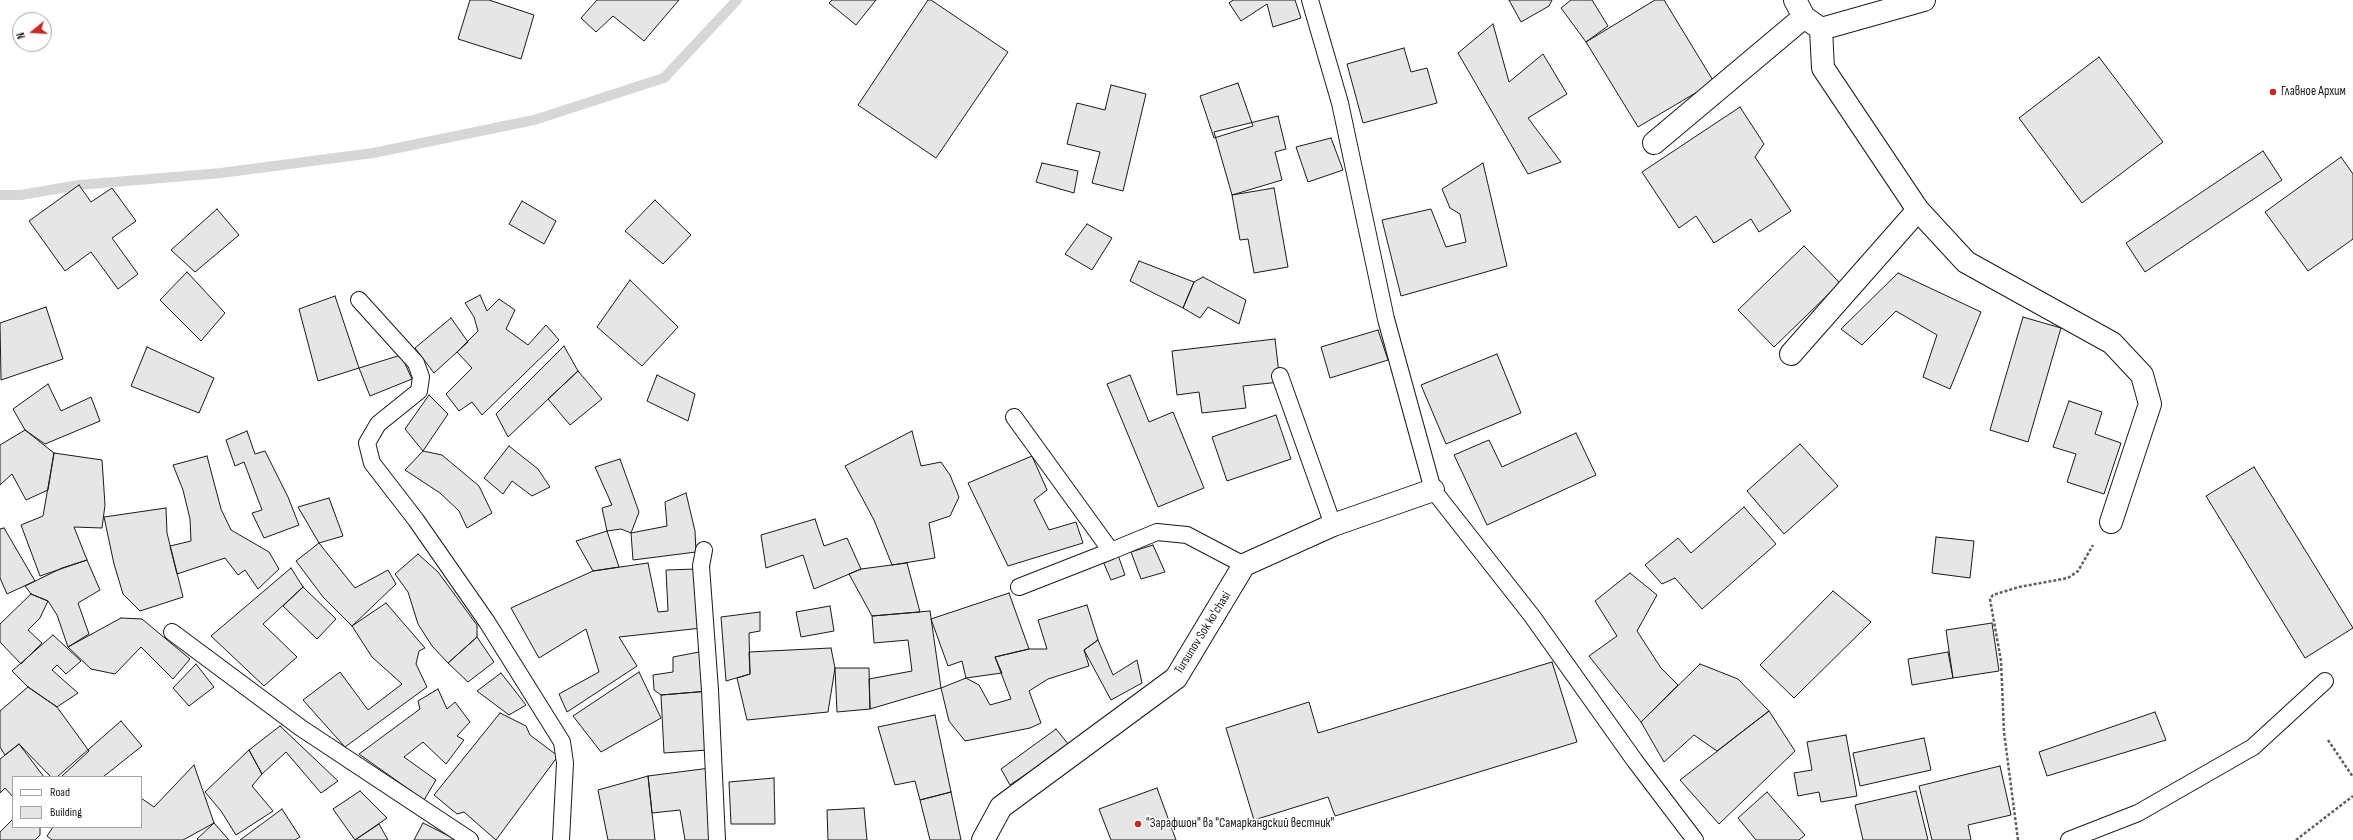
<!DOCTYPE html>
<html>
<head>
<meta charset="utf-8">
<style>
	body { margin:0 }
	#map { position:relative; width:2353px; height:840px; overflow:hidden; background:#fff; font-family:"Sofia Sans Condensed",sans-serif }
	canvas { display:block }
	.legend { position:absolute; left:12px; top:776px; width:130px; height:52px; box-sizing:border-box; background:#fff; border:1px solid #a3a3a3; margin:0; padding:5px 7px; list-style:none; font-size:12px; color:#1a1a1a }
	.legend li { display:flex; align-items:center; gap:8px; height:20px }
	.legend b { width:20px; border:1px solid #a3a3a3 }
	.north { position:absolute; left:12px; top:12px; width:40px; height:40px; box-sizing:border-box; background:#fff; border:1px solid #a3a3a3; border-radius:50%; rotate:252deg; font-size:11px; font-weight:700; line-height:16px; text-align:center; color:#1a1a1a }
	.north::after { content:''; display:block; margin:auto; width:14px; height:18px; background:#c62828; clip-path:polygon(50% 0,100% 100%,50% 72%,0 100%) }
</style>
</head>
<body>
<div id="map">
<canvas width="2353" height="840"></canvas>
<ul class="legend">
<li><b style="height:5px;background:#fff"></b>Road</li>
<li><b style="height:11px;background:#e6e6e6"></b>Building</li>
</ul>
<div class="north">N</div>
</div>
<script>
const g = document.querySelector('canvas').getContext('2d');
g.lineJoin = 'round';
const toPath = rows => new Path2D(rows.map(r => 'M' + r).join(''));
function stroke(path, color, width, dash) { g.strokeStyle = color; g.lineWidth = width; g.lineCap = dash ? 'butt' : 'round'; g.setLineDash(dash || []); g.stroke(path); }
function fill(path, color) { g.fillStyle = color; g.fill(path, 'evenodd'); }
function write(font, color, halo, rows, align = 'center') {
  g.font = font + ' "Sofia Sans Condensed",sans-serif'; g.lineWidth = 3; g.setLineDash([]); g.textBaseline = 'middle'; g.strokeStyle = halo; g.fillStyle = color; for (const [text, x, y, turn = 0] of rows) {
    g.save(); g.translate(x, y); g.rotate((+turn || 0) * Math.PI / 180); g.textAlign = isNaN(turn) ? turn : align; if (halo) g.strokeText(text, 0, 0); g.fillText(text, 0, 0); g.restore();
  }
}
const stream = toPath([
	[0,195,21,195,79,185,221,173,373,153,534,120,664,78,737,0]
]);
const building = toPath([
	[470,0,489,0,534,15,521,59,458,39,470,0],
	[597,0,679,0,644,41,613,16,596,32,581,18,597,0],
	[832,0,876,0,856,25,829,3,832,0],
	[928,0,931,0,1008,52,936,158,858,105,928,0],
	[1233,0,1295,0,1301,18,1273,27,1267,4,1241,21,1229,3,1233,0],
	[1509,0,1552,0,1549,6,1521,22,1509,0],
	[1571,0,1592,0,1608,26,1586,42,1561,8,1571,0],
	[1655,0,1664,0,1714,82,1638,127,1586,42,1655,0],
	[1493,24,1509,82,1543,54,1567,94,1528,118,1561,162,1528,174,1458,53,1493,24],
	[1404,48,1411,72,1427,68,1437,103,1363,123,1347,64,1404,48],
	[2099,57,2163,142,2082,203,2019,118,2099,57],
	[1238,83,1253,126,1214,138,1200,96,1238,83],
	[1111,85,1146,94,1123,191,1092,183,1100,152,1067,144,1077,103,1105,110,1111,85],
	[1740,107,1764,144,1755,157,1791,211,1759,232,1751,219,1714,243,1696,216,1679,228,1642,172,1740,107],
	[1278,116,1286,149,1275,152,1282,180,1232,195,1214,132,1278,116],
	[1331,138,1343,170,1308,182,1296,147,1331,138],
	[2263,151,2282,180,2145,272,2126,243,2263,151],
	[2341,157,2353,174,2353,239,2308,271,2265,212,2341,157],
	[1042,163,1078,171,1074,193,1036,182,1042,163],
	[1483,163,1507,266,1401,296,1382,220,1431,209,1446,247,1466,242,1460,214,1450,208,1442,189,1483,163],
	[79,185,91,202,112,188,136,221,112,238,138,274,118,289,91,252,65,271,29,221,79,185],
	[1274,188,1288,267,1254,273,1248,239,1240,240,1232,195,1274,188],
	[655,200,691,235,663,264,625,231,655,200],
	[522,201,556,221,544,244,509,224,522,201],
	[217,209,239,235,195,272,171,250,217,209],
	[1087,224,1112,238,1092,270,1065,254,1087,224],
	[1804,246,1840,283,1774,347,1738,310,1804,246],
	[1139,261,1194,282,1183,308,1130,281,1139,261],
	[187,272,225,313,201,341,160,300,187,272],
	[1898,273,1981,312,1950,389,1923,377,1937,335,1896,311,1862,345,1841,329,1898,273],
	[1203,277,1246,300,1239,324,1208,307,1200,318,1183,308,1194,282,1203,277],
	[630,280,678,327,642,366,597,327,630,280],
	[480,295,487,311,499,299,515,310,506,329,528,345,546,325,559,340,482,415,472,402,459,411,446,394,472,368,457,352,478,331,474,317,465,303,480,295],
	[335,296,359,368,318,381,299,309,335,296],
	[46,307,63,359,1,380,0,323,46,307],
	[2023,317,2061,328,2028,442,1990,430,2023,317],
	[451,318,468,342,434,373,415,348,451,318],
	[1378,330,1388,360,1330,378,1321,347,1378,330],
	[1275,339,1280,382,1243,386,1246,408,1202,413,1199,392,1177,395,1172,351,1275,339],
	[564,346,578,371,508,437,496,414,564,346],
	[147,347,214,378,199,413,131,386,147,347],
	[1497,354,1521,413,1446,444,1421,385,1497,354],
	[401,355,412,379,370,396,359,368,401,355],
	[578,371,602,399,570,425,548,399,578,371],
	[657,375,695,394,688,421,647,401,657,375],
	[1130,375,1149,422,1173,412,1204,488,1158,507,1107,384,1130,375],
	[48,384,61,411,91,397,100,421,45,444,25,430,13,409,48,384],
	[429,395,448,414,423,451,405,429,429,395],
	[2069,401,2102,412,2095,434,2121,443,2104,494,2067,482,2076,454,2053,447,2069,401],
	[1276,415,1291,459,1227,481,1212,437,1276,415],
	[25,430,54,453,48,490,26,500,12,474,0,485,0,445,25,430],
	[247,431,255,454,265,451,288,497,299,525,264,538,252,513,262,510,244,462,235,466,226,440,247,431],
	[912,431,921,466,941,462,950,475,959,497,950,516,929,523,935,558,892,565,874,520,845,466,912,431],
	[1576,433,1596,475,1487,525,1454,455,1489,440,1502,467,1576,433],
	[1800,444,1838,486,1784,534,1747,491,1800,444],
	[509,446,538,469,550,487,532,496,512,481,503,494,484,478,509,446],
	[423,451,442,455,479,486,492,513,467,528,459,511,440,493,405,470,423,451],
	[54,453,102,460,105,505,102,528,74,527,87,560,40,576,21,525,43,516,54,453],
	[207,456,221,509,231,530,269,552,279,569,258,589,245,570,238,575,225,558,177,574,170,546,191,541,190,519,183,490,173,465,207,456],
	[1032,456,1047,490,1034,500,1049,530,1076,522,1083,543,1008,566,968,483,1032,456],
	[620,459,639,512,631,533,621,529,607,531,602,508,612,505,595,467,620,459],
	[2254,467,2353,628,2305,658,2206,496,2254,467],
	[686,493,695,531,696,552,633,560,631,533,667,526,665,502,686,493],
	[329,498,343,536,319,543,298,507,329,498],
	[1744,507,1776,544,1702,609,1675,578,1662,584,1645,565,1678,538,1691,553,1744,507],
	[166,508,167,533,183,597,140,611,123,594,114,564,104,517,166,508],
	[815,519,824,546,847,538,861,569,814,589,803,555,766,568,761,535,815,519],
	[4,528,35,581,7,594,0,578,0,529,4,528],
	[607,531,619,567,593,571,576,541,607,531],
	[1936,537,1974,541,1970,578,1932,573,1936,537],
	[319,543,355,588,388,570,396,584,352,626,323,597,296,561,319,543],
	[1153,545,1165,572,1141,579,1131,552,1153,545],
	[418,554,438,572,477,625,477,637,448,663,432,646,418,624,408,592,395,574,418,554],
	[1118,555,1125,575,1111,580,1102,559,1118,555],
	[87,560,100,590,78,603,89,634,68,647,57,615,48,601,31,594,25,586,62,568,87,560],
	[648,563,658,612,668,611,666,570,696,569,702,628,619,637,637,666,567,712,559,694,599,672,586,629,539,658,511,608,593,571,648,563],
	[907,563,920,612,872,616,849,574,861,569,907,563],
	[291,568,303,587,263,624,297,657,264,686,211,636,291,568],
	[1630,573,1657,595,1637,631,1661,668,1678,685,1641,722,1589,656,1617,636,1595,601,1630,573],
	[303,587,336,619,317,639,283,606,303,587],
	[1833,591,1871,622,1794,698,1760,665,1833,591],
	[1009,593,1029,649,995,657,1002,673,966,678,962,661,948,666,931,619,1009,593],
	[31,594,48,601,40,618,28,630,42,643,21,664,0,642,0,624,31,594],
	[386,603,425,648,419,651,416,664,427,687,345,747,303,700,340,672,368,710,402,684,372,657,352,626,386,603],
	[1087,605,1098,640,1084,650,1089,666,1048,679,1029,691,1041,723,1030,728,965,741,949,721,941,688,966,678,979,685,990,705,1011,699,995,657,1029,649,1047,649,1038,620,1087,605],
	[830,606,834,631,801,637,796,612,830,606],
	[930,611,941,688,870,709,869,679,912,671,908,640,874,643,872,616,930,611],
	[760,612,760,631,749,633,750,674,726,681,721,617,760,612],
	[121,618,142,619,190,659,173,679,141,647,115,674,91,669,68,647,121,618],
	[1992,623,1999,671,1953,678,1946,630,1992,623],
	[53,635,81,661,66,674,57,665,52,670,78,693,57,707,28,687,12,671,53,635],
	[477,637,494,662,468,682,448,663,477,637],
	[1098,640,1113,675,1137,660,1142,683,1111,700,1084,650,1098,640],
	[831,648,835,668,828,712,747,720,737,678,750,674,749,652,831,648],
	[699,652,709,691,661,695,654,690,653,675,673,672,673,657,699,652],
	[1948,652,1953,678,1912,685,1908,659,1948,652],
	[1552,662,1577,742,1335,816,1328,797,1254,820,1226,728,1309,702,1318,733,1552,662],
	[196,664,214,687,189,706,173,688,196,664],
	[1700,664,1738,679,1769,711,1717,751,1694,735,1664,762,1641,722,1700,664],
	[835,668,869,668,870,709,837,712,835,668],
	[639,672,661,718,601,752,573,716,639,672],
	[501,673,526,705,509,715,477,691,501,673],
	[28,687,57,707,89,751,61,777,51,777,19,744,5,755,0,747,0,711,28,687],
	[438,689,447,709,455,702,470,722,457,736,464,740,446,764,423,742,404,757,436,780,424,800,359,754,420,709,418,701,438,689],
	[709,691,708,750,664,753,661,695,709,691],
	[1769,711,1795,751,1719,824,1680,780,1769,711],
	[2155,712,2166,740,2047,776,2039,752,2155,712],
	[500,713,526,726,530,735,558,756,496,840,464,812,457,814,434,795,500,713],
	[935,715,951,792,920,800,915,781,895,785,878,727,935,715],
	[121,721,142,746,103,777,57,777,121,721],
	[280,726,338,781,321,793,286,752,262,774,249,750,280,726],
	[1056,729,1069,745,1010,785,1001,769,1056,729],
	[1846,735,1857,796,1821,802,1819,792,1798,796,1794,773,1812,770,1807,742,1846,735],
	[1924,738,1931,770,1860,786,1853,753,1924,738],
	[19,744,44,777,13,777,13,797,5,788,0,793,0,759,19,744],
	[249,750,262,774,252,786,273,811,236,835,221,811,205,792,249,750],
	[194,765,214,823,183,840,52,840,47,836,53,827,141,827,141,798,154,807,194,765],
	[2000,766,2011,815,1968,825,1971,840,1932,840,1919,786,2000,766],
	[710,768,714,840,685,840,680,810,652,813,648,776,710,768],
	[648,776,655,840,608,840,598,790,648,776],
	[774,778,775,824,731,824,729,782,774,778],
	[1157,788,1176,840,1111,840,1099,809,1157,788],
	[360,791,387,818,355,840,333,809,360,791],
	[1916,791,1928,840,1863,840,1855,805,1916,791],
	[951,792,961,840,930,840,920,800,951,792],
	[1767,792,1805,835,1799,840,1756,840,1738,818,1767,792],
	[864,808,867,840,828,840,827,810,864,808],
	[282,809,300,837,295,840,240,840,282,809],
	[13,819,13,827,40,827,40,835,35,840,0,840,0,832,13,819],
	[214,823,229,840,198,840,197,839,214,823],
	[423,823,453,838,455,840,414,840,423,823],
	[379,824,388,840,355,840,379,824]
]);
const path = toPath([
	[2328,740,2353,777],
	[2018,840,2004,732,2001,661,1990,599,1993,595,2019,587,2068,578,2078,571,2093,545],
	[2296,840,2353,796]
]);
const lane = toPath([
	[1310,0,1340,103,1386,319,1433,490,1532,616,1635,761,1695,840],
	[359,300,416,363,421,377,419,391,378,424,367,443,372,463,416,520,487,622,562,742,565,763,561,840],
	[1280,376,1333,525],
	[1014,417,1111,551,1157,532,1187,535,1244,565],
	[704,550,701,566,710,690,717,840],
	[1019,587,1111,551],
	[172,632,301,728,470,840],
	[2069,840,2138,813,2253,747,2325,681]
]);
const street = toPath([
	[1795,0,1804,17,1821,29,1924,0],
	[1654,143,1804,17],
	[1918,210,1966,262,2112,343,2142,375,2150,404,2111,522],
	[1791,354,1918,210,1823,68,1821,29],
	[983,840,1001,807,1176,678,1244,565,1333,525,1433,490]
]);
const markers = [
	[2273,92,4,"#c62828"],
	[1138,824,4,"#c62828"]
];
const poiNames = [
	["Главное Архим",2281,92],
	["\"Зарафшон\" ва \"Самаркандский вестник\"",1146,824]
];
const streetNames = [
	["Tursunov Sok ko'chasi",1203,633,-58]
];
stroke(stream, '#d7d7d7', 10);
fill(building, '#e6e6e6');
stroke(building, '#1a1a1a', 1);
stroke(lane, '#1a1a1a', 18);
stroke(street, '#1a1a1a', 24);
stroke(path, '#5f5f5f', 2.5, [3, 2]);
stroke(lane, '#fff', 16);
stroke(street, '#fff', 22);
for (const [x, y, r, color] of markers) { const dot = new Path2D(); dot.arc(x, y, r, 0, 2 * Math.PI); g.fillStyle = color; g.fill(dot); stroke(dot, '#fff', 1.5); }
write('13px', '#1a1a1a', '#fff', poiNames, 'left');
write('13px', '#1a1a1a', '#fff', streetNames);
</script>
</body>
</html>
